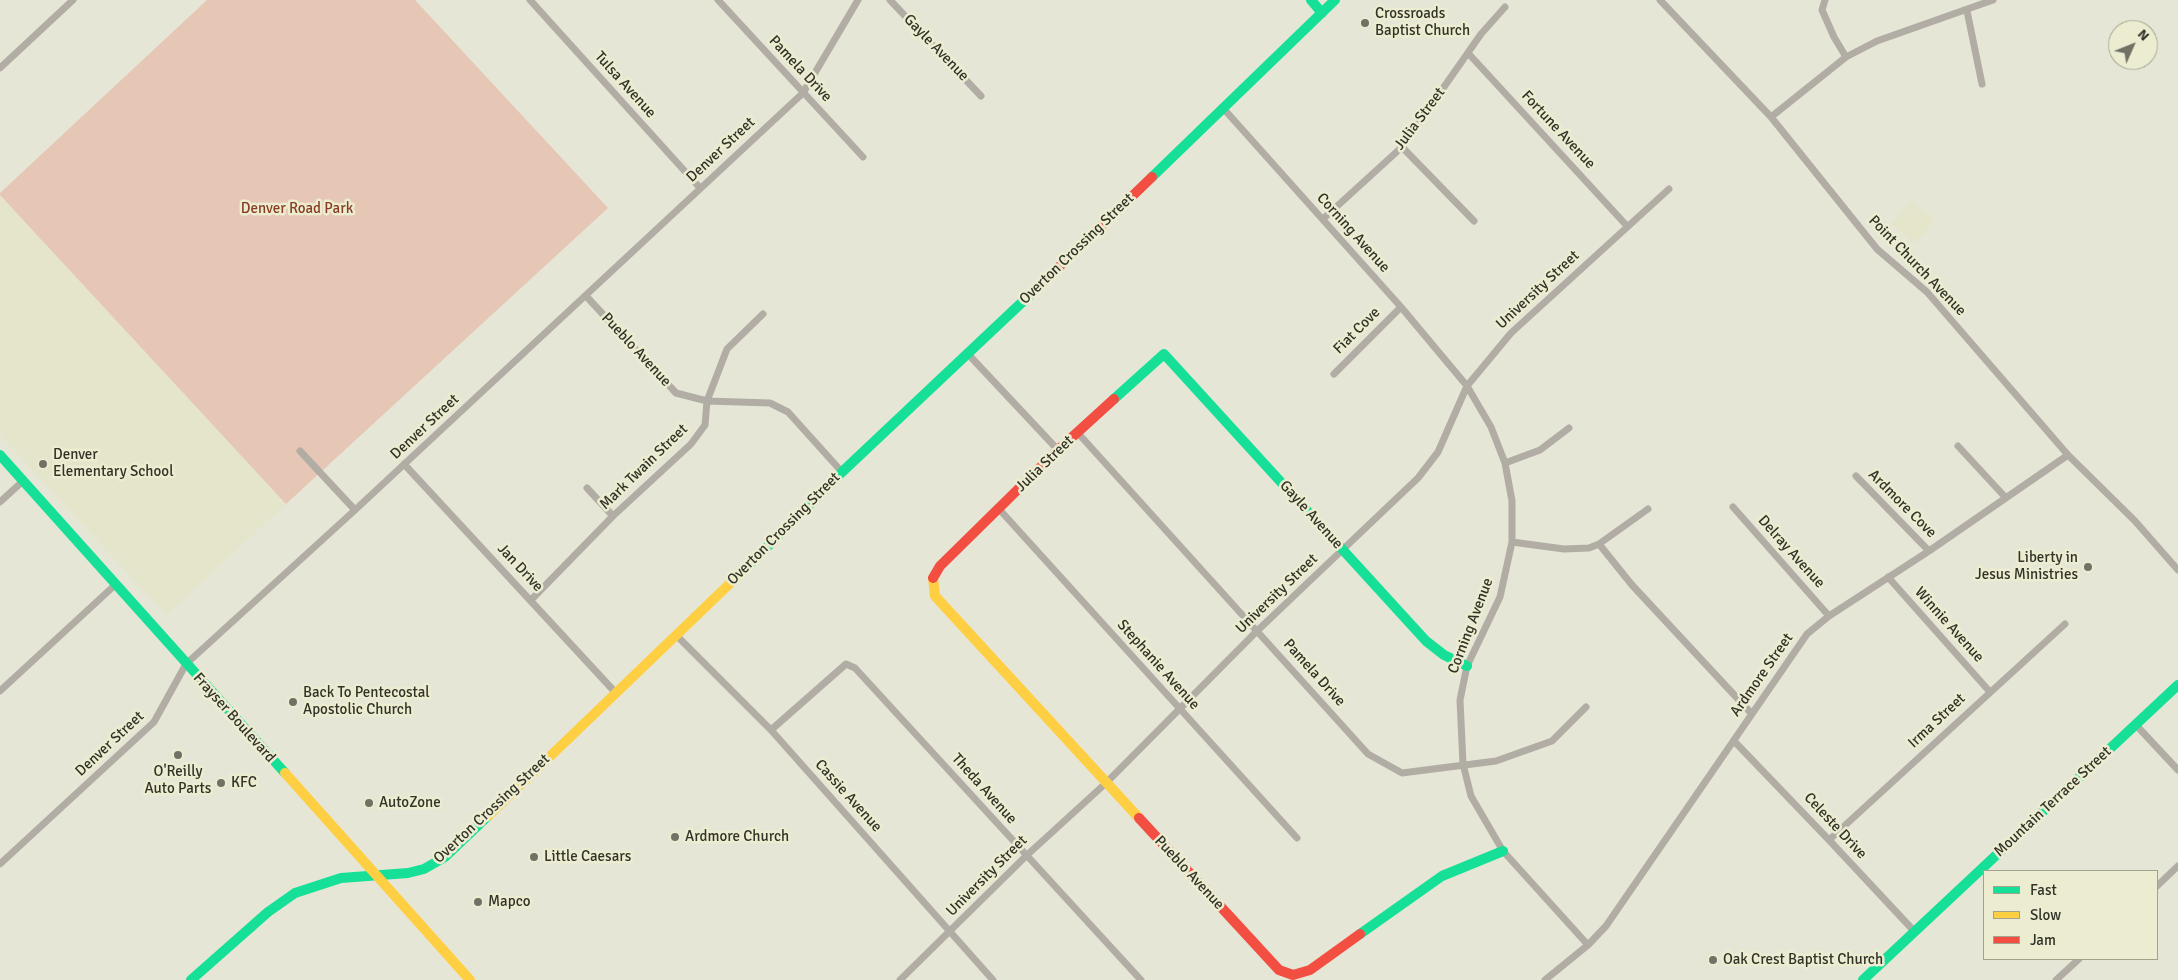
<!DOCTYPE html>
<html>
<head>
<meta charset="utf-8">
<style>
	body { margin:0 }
	#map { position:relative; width:2178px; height:980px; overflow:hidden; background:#e6e6d7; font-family:Signika,sans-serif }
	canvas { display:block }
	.legend { position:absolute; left:1983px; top:870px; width:175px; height:90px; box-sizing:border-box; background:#ececd1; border:1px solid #a2a28d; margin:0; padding:6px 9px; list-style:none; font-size:15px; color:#323228 }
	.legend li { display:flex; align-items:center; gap:10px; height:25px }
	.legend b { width:25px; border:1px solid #a2a28d }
	.north { position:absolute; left:2108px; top:20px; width:50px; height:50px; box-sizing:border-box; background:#ececd1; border:1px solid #a2a28d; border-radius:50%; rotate:46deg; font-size:14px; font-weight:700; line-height:20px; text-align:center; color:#323228 }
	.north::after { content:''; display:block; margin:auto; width:18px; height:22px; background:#717165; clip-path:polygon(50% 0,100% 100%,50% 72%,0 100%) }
</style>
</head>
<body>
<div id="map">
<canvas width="2178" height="980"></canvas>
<ul class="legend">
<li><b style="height:6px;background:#16e098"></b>Fast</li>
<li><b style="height:6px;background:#ffcf43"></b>Slow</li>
<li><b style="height:6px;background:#f24e42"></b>Jam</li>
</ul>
<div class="north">N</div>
</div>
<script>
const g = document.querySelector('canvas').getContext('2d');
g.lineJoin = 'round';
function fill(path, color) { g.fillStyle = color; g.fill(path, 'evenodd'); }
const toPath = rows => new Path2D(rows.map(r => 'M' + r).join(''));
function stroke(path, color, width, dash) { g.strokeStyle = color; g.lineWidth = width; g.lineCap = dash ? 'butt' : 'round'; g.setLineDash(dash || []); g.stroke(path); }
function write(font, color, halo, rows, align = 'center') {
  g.font = font + ' Signika,sans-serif'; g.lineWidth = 5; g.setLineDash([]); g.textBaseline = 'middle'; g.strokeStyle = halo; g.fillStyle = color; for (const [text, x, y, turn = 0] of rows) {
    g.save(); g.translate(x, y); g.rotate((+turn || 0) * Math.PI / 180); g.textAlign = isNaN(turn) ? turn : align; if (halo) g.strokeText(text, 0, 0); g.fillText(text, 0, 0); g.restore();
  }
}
const built = toPath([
	[0,195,286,504,166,615,0,435],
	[1912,201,1935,221,1914,244,1891,224]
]);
const green = toPath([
	[207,0,415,0,608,208,286,504,0,195,0,193]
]);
const street = toPath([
	[530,0,700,188],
	[718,0,863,157],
	[890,0,981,96],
	[1660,0,1771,117,1877,249,1927,292,2068,455,2135,521,2178,570],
	[1825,0,1822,10,1834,37,1846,57],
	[1967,11,1982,84],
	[1468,53,1627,226],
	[0,68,73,0],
	[1223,108,1401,307,1467,386,1491,427,1505,463,1512,501,1512,542,1500,597,1467,666,1460,700,1463,764,1471,796,1503,851,1588,945],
	[1771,117,1846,57,1877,41,1993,0],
	[1402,147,1474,221],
	[1323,219,1402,147,1481,34,1505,7],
	[586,296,676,393,707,401,770,403,788,412,842,472],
	[968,354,1058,450],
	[1334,374,1401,307],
	[1077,432,1368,754,1402,773,1496,761,1552,741,1586,707],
	[1958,446,2006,498],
	[300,451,355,510],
	[1505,463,1540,450,1569,428],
	[404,464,615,692],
	[1856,476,1929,551],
	[587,488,613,516],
	[0,502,23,481],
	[1733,507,1829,616],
	[999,509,1297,838],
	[1512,542,1564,549,1589,548,1599,544,1648,509],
	[1599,544,1632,585,1751,713],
	[1888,577,1990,692],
	[531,600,613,516,691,444,705,425,707,401,727,349,763,314],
	[676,635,771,730,993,980],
	[0,691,115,585],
	[2136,725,2178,770],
	[771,730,846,664,855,668,1141,980],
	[1734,741,1829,840,1914,931],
	[1829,840,2065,624],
	[0,864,154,722,186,664,355,510,803,93,858,0],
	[2157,886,2178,866],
	[900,980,1026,856,1106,783,1257,631,1418,478,1438,452,1467,386,1511,333,1669,189],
	[1545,980,1588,945,1606,926,1807,634,1829,616,1929,551,2068,455],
	[2056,980,2079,959]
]);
const fast = toPath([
	[1311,0,1322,13],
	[1152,177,1335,0],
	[1114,399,1164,354,1426,641,1444,655,1467,666],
	[0,455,285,773],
	[746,568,842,472,1034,291],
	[1360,934,1442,876,1503,851],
	[191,980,268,912,295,893,341,878,408,873,424,869,445,857,488,816],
	[1863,980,2178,685]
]);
const slow = toPath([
	[933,578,935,596,1139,818],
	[285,773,470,980],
	[488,816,746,568]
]);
const jam = toPath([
	[1034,291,1152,177],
	[933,578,940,566,1058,450,1114,399],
	[1139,818,1279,970,1293,975,1310,970,1360,934]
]);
const markers = [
	[1365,23,5,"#717165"],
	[43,464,5,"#717165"],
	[2088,567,5,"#717165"],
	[293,702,5,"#717165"],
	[178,755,5,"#717165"],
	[221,783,5,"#717165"],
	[369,803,5,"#717165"],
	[675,837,5,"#717165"],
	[534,857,5,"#717165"],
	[478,902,5,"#717165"],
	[1713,960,5,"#717165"]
];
const poiNames = [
	["Crossroads",1375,14],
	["Baptist Church",1375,31],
	["Denver",53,455],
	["Elementary School",53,472],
	["Liberty in",2078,558,"right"],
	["Jesus Ministries",2078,575,"right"],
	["Back To Pentecostal",303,693],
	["Apostolic Church",303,710],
	["O'Reilly",178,772,"center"],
	["Auto Parts",178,789,"center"],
	["KFC",231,783],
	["AutoZone",379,803],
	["Ardmore Church",685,837],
	["Little Caesars",544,857],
	["Mapco",488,902],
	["Oak Crest Baptist Church",1723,960]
];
const streetNames = [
	["Gayle Avenue",936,48,46],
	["Pamela Drive",800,69,47],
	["Tulsa Avenue",625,85,48],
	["Julia Street",1420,119,-53],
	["Fortune Avenue",1558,130,47],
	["Denver Street",721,150,-43],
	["Corning Avenue",1353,233,48],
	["Overton Crossing Street",1077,249,-44],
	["Point Church Avenue",1917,266,46],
	["University Street",1538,290,-43],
	["Fiat Cove",1357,331,-45],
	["Pueblo Avenue",636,350,47],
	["Denver Street",425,427,-43],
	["Julia Street",1045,464,-44],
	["Mark Twain Street",644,467,-44],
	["Ardmore Cove",1902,504,45],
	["Gayle Avenue",1311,515,48],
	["Overton Crossing Street",784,529,-45],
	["Delray Avenue",1791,552,48],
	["Jan Drive",520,568,47],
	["University Street",1277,594,-44],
	["Winnie Avenue",1949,625,48],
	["Corning Avenue",1471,626,-69],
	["Stephanie Avenue",1158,665,48],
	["Pamela Drive",1314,673,48],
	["Ardmore Street",1762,675,-55],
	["Frayser Boulevard",234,718,48],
	["Irma Street",1937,721,-43],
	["Denver Street",110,744,-43],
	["Theda Avenue",984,789,48],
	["Cassie Avenue",848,796,48],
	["Mountain Terrace Street",2053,802,-43],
	["Overton Crossing Street",492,809,-43],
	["Celeste Drive",1835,826,47],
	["Pueblo Avenue",1189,873,47],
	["University Street",987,876,-45]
];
const parkNames = [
	["Denver Road Park",297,209]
];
fill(built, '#e5e5cb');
fill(green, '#e6c6b4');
stroke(street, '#b2ada4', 7);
stroke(fast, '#16e098', 10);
stroke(slow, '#ffcf43', 10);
stroke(jam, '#f24e42', 10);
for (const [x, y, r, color] of markers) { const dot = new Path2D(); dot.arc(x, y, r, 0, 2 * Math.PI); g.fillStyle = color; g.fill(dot); stroke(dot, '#ececd1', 2); }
write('15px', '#323228', '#ececd1', poiNames, 'left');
write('15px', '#323228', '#ececd1', streetNames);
write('15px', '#883d22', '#ececd1', parkNames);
</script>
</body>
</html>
